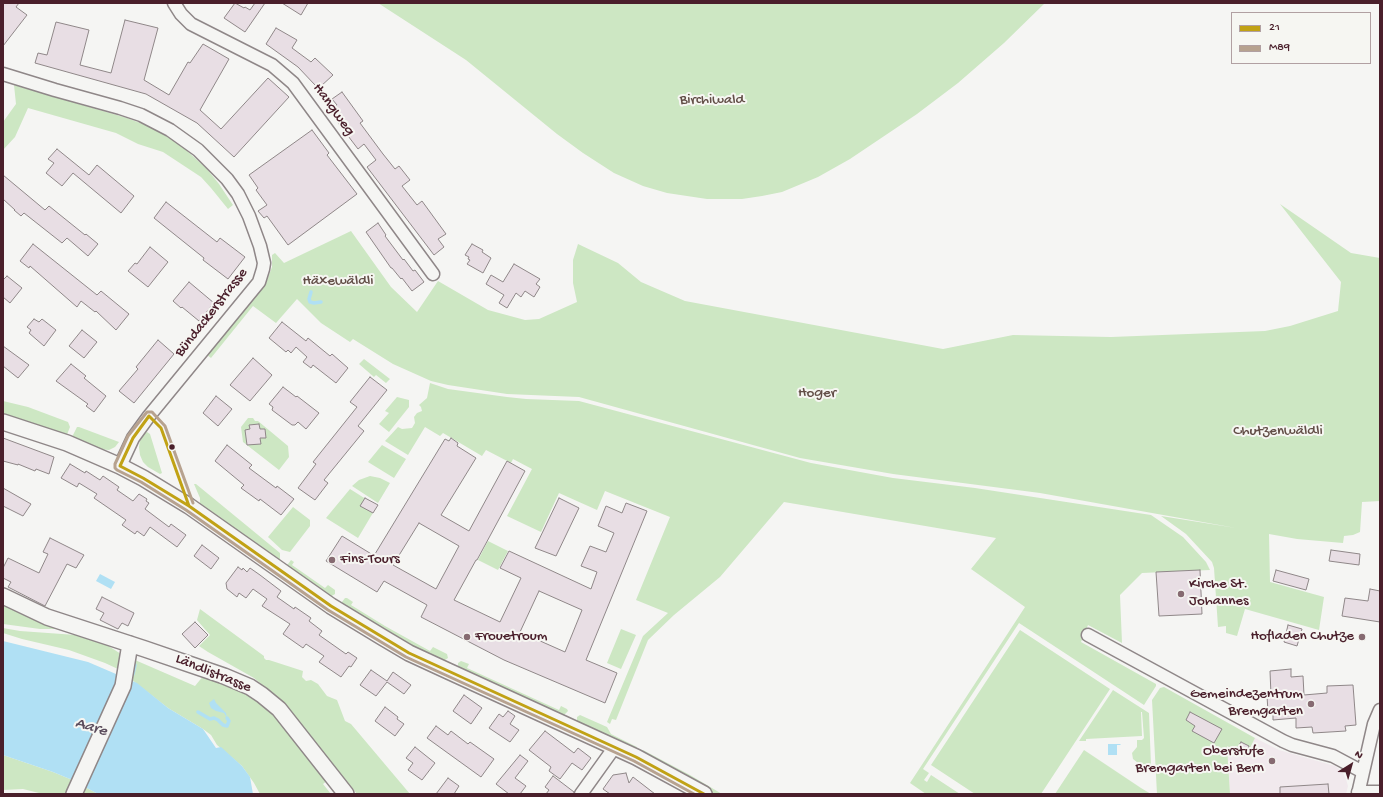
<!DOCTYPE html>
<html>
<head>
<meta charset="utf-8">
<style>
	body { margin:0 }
	#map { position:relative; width:1383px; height:797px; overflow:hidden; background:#f5f5f3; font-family:"Gochi Hand",sans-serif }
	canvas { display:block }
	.frame { position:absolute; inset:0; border:4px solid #4a1f2b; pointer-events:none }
	.legend { position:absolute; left:1231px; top:12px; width:140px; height:52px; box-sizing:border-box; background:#f6f6f2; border:1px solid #b1a0a2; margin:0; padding:5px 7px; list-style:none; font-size:12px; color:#4a1f2b }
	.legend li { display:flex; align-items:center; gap:8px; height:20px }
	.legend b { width:20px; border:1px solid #b1a0a2 }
	.north { position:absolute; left:1331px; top:745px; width:40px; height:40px; -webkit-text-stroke:3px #f6f6f2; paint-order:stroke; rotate:37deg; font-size:11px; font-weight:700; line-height:16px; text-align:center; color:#4a1f2b }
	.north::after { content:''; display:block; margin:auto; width:14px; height:18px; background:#4a1f2b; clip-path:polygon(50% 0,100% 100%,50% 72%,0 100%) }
</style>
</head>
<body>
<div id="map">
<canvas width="1383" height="797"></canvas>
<div class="frame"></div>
<ul class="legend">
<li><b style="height:5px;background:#c1a215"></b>21</li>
<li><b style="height:5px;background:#b7a28f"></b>M89</li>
</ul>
<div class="north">N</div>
</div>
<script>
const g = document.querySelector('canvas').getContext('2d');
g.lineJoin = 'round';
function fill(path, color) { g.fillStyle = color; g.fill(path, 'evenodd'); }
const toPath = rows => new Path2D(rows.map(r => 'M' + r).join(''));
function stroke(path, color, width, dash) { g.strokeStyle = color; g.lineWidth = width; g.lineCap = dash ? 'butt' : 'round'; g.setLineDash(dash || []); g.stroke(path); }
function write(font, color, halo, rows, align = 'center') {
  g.font = font + ' "Gochi Hand",sans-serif'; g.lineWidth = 4; g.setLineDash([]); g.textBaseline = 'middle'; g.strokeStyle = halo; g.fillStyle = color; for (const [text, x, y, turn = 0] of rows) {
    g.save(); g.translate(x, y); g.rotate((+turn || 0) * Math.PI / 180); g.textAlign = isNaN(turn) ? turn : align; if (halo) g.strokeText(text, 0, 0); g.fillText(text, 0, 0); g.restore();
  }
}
const built = toPath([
	[1255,738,1279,750,1335,766,1342,771,1346,779,1348,786,1346,794,1230,794,1227,746,1246,755]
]);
const green = toPath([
	[378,3,1045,3,1004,43,958,83,917,114,850,159,818,177,782,192,762,196,742,199,707,199,667,193,643,186,614,173,583,153,557,134,466,60],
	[14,85,127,118,148,126,168,137,185,149,207,169,219,184,233,205,228,209,211,188,201,177,163,152,138,144,116,133,28,108,15,137,3,150,3,122,16,104],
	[1280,204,1351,253,1380,258,1380,501,1362,502,1360,532,1353,535,1344,536,1343,543,1297,539,1269,534,1270,582,1324,597,1319,630,1245,609,1237,636,1226,633,1226,626,1218,627,1214,568,1212,562,1186,534,1161,516,1236,528,1040,493,893,474,800,458,579,397,507,394,448,385,431,381,393,364,353,339,350,342,321,323,297,299,276,323,253,306,211,358,207,355,266,283,272,267,272,255,275,253,284,263,351,231,391,287,417,312,438,281,488,310,525,320,539,319,577,302,573,283,573,260,578,244,618,263,641,282,685,301,943,349,1013,335,1111,337,1265,331,1290,326,1338,311,1341,282],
	[364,359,390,379,386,383,376,375,374,377,359,364],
	[430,383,448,389,507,397,526,399,579,401,811,463,893,478,975,488,1151,515,1183,537,1206,562,1210,570,1142,573,1120,595,1122,643,1088,625,1081,642,1156,684,1156,686,1144,705,1019,623,923,769,929,773,924,780,927,782,931,775,960,794,926,794,910,783,1025,607,971,569,996,538,784,502,720,577,674,615,648,640,616,720,612,719,610,724,607,722,643,636,668,613,636,600,670,517,605,491,597,510,559,493,541,532,507,516,532,469,513,459,511,463,486,450,482,456,443,433,440,436,425,427,408,455,385,441,398,427,402,429,412,428,415,423,414,417,417,413,422,411,421,407,419,405,427,398],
	[397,397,409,400,409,407,389,432,379,424,389,413,385,411],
	[3,401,28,407,68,422,70,427,66,437,3,417],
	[248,418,253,418,255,421,258,421,288,446,289,457,279,470,243,442,241,427],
	[77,427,79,427,119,442,115,447,109,450,98,449,71,439],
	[147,432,150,434,162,473,160,474,148,467,143,462,140,455,139,447,140,441,142,436,145,433],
	[382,445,406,459,394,478,368,462],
	[370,476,380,478,390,483,378,503,352,486,359,480],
	[194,484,196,484,280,553,280,561,261,548,249,542,200,506,200,498],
	[350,489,377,506,358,538,326,518],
	[293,507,310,520,310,526,290,552,282,550,268,537],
	[488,541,508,551,498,570,478,560],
	[291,560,294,562,292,565,325,588,328,585,335,590,335,594,330,597,315,588,308,580,286,565,288,564],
	[345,598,347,598,353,602,351,605,385,626,430,651,433,647,447,654,448,658,442,662,403,643,342,606,342,602],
	[3,601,62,629,40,629,3,624],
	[200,609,264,656,264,658,266,660,269,660,303,671,302,677,306,681,311,680,318,684,327,696,337,700,345,721,351,724,410,794,357,794,284,703,254,678,208,652,199,646,210,635,197,620],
	[3,628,20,631,76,635,81,634,107,645,121,654,118,669,105,663,69,650,22,639,3,633],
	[621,629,636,635,621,669,607,663],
	[1020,630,1110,689,1041,794,975,794,931,765],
	[135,660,195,686,204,675,236,687,266,705,328,780,323,784,331,794,260,794,254,783,242,766,217,745,211,735,203,729,168,708,132,680],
	[461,661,469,664,467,668,559,710,561,706,567,709,568,711,563,716,458,670,458,663],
	[1164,687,1255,738,1246,756,1227,746,1230,794,1157,794,1152,700,1160,688],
	[1113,690,1149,713,1151,766,1135,768,1134,765,1138,765,1138,763,1133,759,1132,753,1137,747,1137,740,1142,740,1144,738,1142,712,1141,712,1142,736,1086,739,1086,741,1079,741],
	[580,715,607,727,611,734,637,747,635,752,577,723,577,717],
	[643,750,690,775,722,794,714,794,641,754],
	[1084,750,1141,788,1151,794,1055,794],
	[3,755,53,772,70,779,98,794,73,794,67,791,66,794,43,794,23,789,3,790]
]);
const water = toPath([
	[100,574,115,582,111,589,96,581],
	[3,641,88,662,137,683,168,708,203,729,216,748,221,747,242,766,250,777,253,794,98,794,70,779,53,772,3,755],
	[214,699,216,703,226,713,227,718,224,713,216,711,211,708,209,703],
	[1108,744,1120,744,1121,745,1117,745,1117,755,1108,755]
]);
const stream = toPath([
	[311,292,309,299,310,302,314,303,321,302],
	[133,674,135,665],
	[198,712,210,719,214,718,218,720,223,725,227,726,229,721,227,718]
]);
const building = toPath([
	[3,3,19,3,16,7,27,15,3,46,3,3],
	[235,3,244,8,245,7,250,10,255,3,265,3,245,32,224,18,235,3],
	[282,3,308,3,301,15,282,3],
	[125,20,158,28,144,80,169,95,188,62,190,63,203,44,229,59,200,110,221,129,268,78,289,97,234,157,197,123,146,94,35,63,38,53,47,55,56,22,89,30,80,65,111,73,125,20],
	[276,28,297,40,292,48,311,62,315,58,333,75,320,87,317,83,315,85,298,67,266,44,276,28],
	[342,92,363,121,360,123,383,154,395,169,399,166,410,180,402,186,417,205,422,201,446,234,438,239,444,247,434,255,367,167,376,160,364,144,358,149,329,111,337,105,332,99,342,92],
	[312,130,329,153,327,155,357,194,288,245,267,216,264,218,258,211,267,205,256,190,258,188,249,175,312,130],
	[57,149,89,175,97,165,134,196,121,213,73,173,62,186,46,173,54,163,48,159,57,149],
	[3,175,45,210,49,206,85,235,86,234,98,244,88,256,67,238,62,243,24,213,21,216,14,210,15,210,3,199,3,175],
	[166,202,217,242,220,238,245,257,228,279,203,260,204,258,154,218,166,202],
	[378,223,386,235,385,236,403,260,404,259,413,271,415,270,424,282,412,291,402,278,401,279,392,268,391,268,366,232,378,223],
	[33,244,97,295,101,291,129,314,116,330,96,311,95,312,81,301,77,307,30,266,29,268,20,261,33,244],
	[472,244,483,250,482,252,491,258,483,273,467,264,470,260,468,259,469,257,465,255,472,244],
	[150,247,168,262,148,287,128,271,135,263,137,264,150,247],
	[514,264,540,279,536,284,540,287,534,297,525,291,521,297,516,293,507,308,499,303,504,295,486,284,491,275,503,282,514,264],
	[7,276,22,288,10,303,3,297,3,280,7,276],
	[189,282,214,303,199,321,182,307,181,308,173,301,189,282],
	[34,319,39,322,42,319,56,330,44,346,29,333,31,330,27,327,34,319],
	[282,322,306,341,308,338,330,356,332,354,348,368,336,383,313,365,311,368,303,362,307,357,296,347,291,353,288,350,286,352,269,338,282,322],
	[82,330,97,342,84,358,69,346,82,330],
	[158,340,174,354,134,403,119,391,138,369,136,367,158,340],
	[3,346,29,365,18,378,3,366,3,346],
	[253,358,272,375,250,401,230,385,253,358],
	[71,364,86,376,84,378,106,396,94,412,86,406,88,404,56,381,71,364],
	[370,377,387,390,358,426,364,431,324,480,328,483,315,500,298,488,316,464,313,462,357,407,350,402,370,377],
	[283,387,296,397,297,396,319,413,306,429,298,422,295,425,292,425,272,410,273,407,269,404,283,387],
	[216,396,232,409,218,426,203,413,216,396],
	[259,424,260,429,265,429,266,438,260,438,261,444,247,445,245,430,250,429,249,425,259,424],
	[3,438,54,457,49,474,36,469,35,471,18,464,18,465,3,461,3,438],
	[451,438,458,443,457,446,476,458,441,515,469,531,507,461,525,471,477,560,476,560,454,600,500,622,521,578,500,568,509,551,591,589,597,572,581,566,590,546,606,552,614,533,598,526,606,506,622,513,626,503,647,511,586,660,617,673,605,703,504,660,421,617,427,605,384,581,377,592,326,561,342,536,373,555,374,553,375,554,445,439,449,441,451,438],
	[419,523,459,546,436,589,393,565,419,523],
	[539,591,582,610,565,652,520,632,539,591],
	[227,445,252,465,249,468,276,488,277,486,294,499,281,515,260,499,259,501,241,488,244,485,215,461,227,445],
	[70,464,85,473,86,471,100,480,103,476,119,487,117,490,133,501,139,494,147,499,146,501,149,503,145,509,169,527,171,524,186,535,177,547,150,527,144,536,137,531,135,534,122,525,126,520,94,498,97,494,79,483,77,487,61,478,70,464],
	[3,488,31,504,23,516,3,506,3,488],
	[365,498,378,505,373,513,360,506,365,498],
	[559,498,579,508,556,556,535,548,559,498],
	[50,538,84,555,76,568,67,564,45,606,8,587,11,582,3,578,3,568,8,558,39,573,48,554,43,552,50,538],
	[202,545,219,558,211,569,194,556,202,545],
	[1331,550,1360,554,1359,565,1329,561,1331,550],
	[238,567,242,570,243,568,247,572,250,568,260,575,281,591,277,597,294,609,295,607,311,618,309,621,322,631,319,635,346,654,348,652,357,658,351,667,349,666,341,677,319,662,324,656,306,644,303,648,283,634,290,624,262,606,267,599,253,589,246,598,239,593,237,597,227,589,226,583,238,567],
	[1200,570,1202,614,1159,616,1156,572,1200,570],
	[1276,570,1309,579,1306,590,1273,581,1276,570],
	[1370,589,1380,591,1380,622,1342,616,1345,598,1368,601,1370,589],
	[102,597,134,613,128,626,122,623,118,629,100,620,104,613,96,609,102,597],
	[195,622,208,635,195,648,182,634,195,622],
	[1288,625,1302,629,1297,646,1284,642,1288,625],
	[1291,669,1291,677,1303,676,1304,695,1327,693,1327,686,1353,685,1356,725,1345,726,1346,731,1313,733,1312,727,1296,728,1296,718,1273,720,1273,712,1268,712,1267,696,1271,695,1270,671,1291,669],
	[371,670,387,681,393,672,411,685,404,694,387,682,376,696,360,685,371,670],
	[464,695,482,708,471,724,453,711,464,695],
	[385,707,398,717,397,719,404,724,395,736,375,721,385,707],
	[508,711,515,716,510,724,519,730,510,742,489,728,499,714,503,717,508,711],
	[1190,712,1222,729,1214,743,1192,731,1195,726,1186,720,1190,712],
	[436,726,448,735,451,731,468,744,470,742,494,759,481,777,427,738,436,726],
	[545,731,574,753,578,748,591,758,582,770,572,763,560,779,549,771,551,767,529,750,545,731],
	[1241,742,1249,746,1245,755,1236,750,1241,742],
	[415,747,435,763,422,780,408,770,413,763,406,758,415,747],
	[520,755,528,761,515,778,526,786,520,794,509,794,496,784,520,755],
	[626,773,629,783,633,777,655,794,610,794,603,789,613,775,626,773],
	[553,776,574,792,574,794,546,794,549,790,545,787,553,776],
	[448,778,459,786,454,794,436,794,448,778],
	[1328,784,1329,794,1280,794,1280,787,1328,784]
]);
const minor = toPath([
	[174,3,181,14,191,24,272,65,293,83,433,274],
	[3,74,55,90,120,108,141,115,170,130,198,150,227,179,238,194,249,216,260,246,264,263,263,269,259,282,149,416,133,438,120,466],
	[1088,635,1283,741,1292,745,1333,756,1363,772],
	[1358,792,1380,792],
	[581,794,614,748],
	[1358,794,1374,724,1380,710]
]);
const tertiary = toPath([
	[3,422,67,443,120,466,143,478,189,506,331,606,382,637,409,653,448,671,636,757,704,794],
	[3,596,47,617,145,649,224,676,250,687,262,695,279,709,346,794],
	[74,794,123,686,130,644]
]);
const bus1 = toPath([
	[149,416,161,428,189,506,143,478,120,466,133,438,149,416],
	[189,506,331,606,409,653,636,757,704,794]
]);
const bus2 = toPath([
	[193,503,165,426,152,412,147,412,128,436,115,464,115,468,117,470,141,482,186,510,328,610,406,657,634,761,694,794]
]);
const markers = [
	[172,447,3.5,"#4a1f2b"],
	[332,560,4,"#866a71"],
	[1181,594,4,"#866a71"],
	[467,637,4,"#866a71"],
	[1362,637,4,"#866a71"],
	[1311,704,4,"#866a71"],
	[1272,761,4,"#866a71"]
];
const parkNames = [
	["Birchiwald",712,101],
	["Häxewäldli",338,282],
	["Hoger",817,394],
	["Chutzenwäldli",1278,432]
];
const streetNames = [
	["Hangweg",333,110,54],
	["Bündackerstrasse",212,313,-52],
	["Ländlistrasse",213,674,22]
];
const poiNames = [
	["Fins-Tours",340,560],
	["Kirche St.",1189,585],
	["Johannes",1189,602],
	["Frouetroum",475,637],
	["Hofladen Chutze",1354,637,"right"],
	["Gemeindezentrum",1303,695,"right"],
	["Bremgarten",1303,712,"right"],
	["Oberstufe",1264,752,"right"],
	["Bremgarten bei Bern",1264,769,"right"]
];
const waterNames = [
	["Aare",91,728,17]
];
fill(built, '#f1e9ed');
fill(green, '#cde7c3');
fill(water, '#b0e0f4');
stroke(stream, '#b0e0f4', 3.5);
fill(building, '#e8dee4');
stroke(building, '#8f8788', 1);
stroke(minor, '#8f8788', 15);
stroke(tertiary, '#8f8788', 18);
stroke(minor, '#f5f5f3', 12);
stroke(tertiary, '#f5f5f3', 15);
stroke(bus1, '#c1a215', 3);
stroke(bus2, '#b7a28f', 3);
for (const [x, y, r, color] of markers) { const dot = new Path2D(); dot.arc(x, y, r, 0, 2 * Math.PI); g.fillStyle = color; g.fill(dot); stroke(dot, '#f6f6f2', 1.5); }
write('15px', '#624e47', '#f6f6f2', parkNames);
write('15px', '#4a1f2b', '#f6f6f2', streetNames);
write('15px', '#4a1f2b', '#f6f6f2', poiNames, 'left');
write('italic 16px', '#5c4d5d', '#f6f6f2', waterNames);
</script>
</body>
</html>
